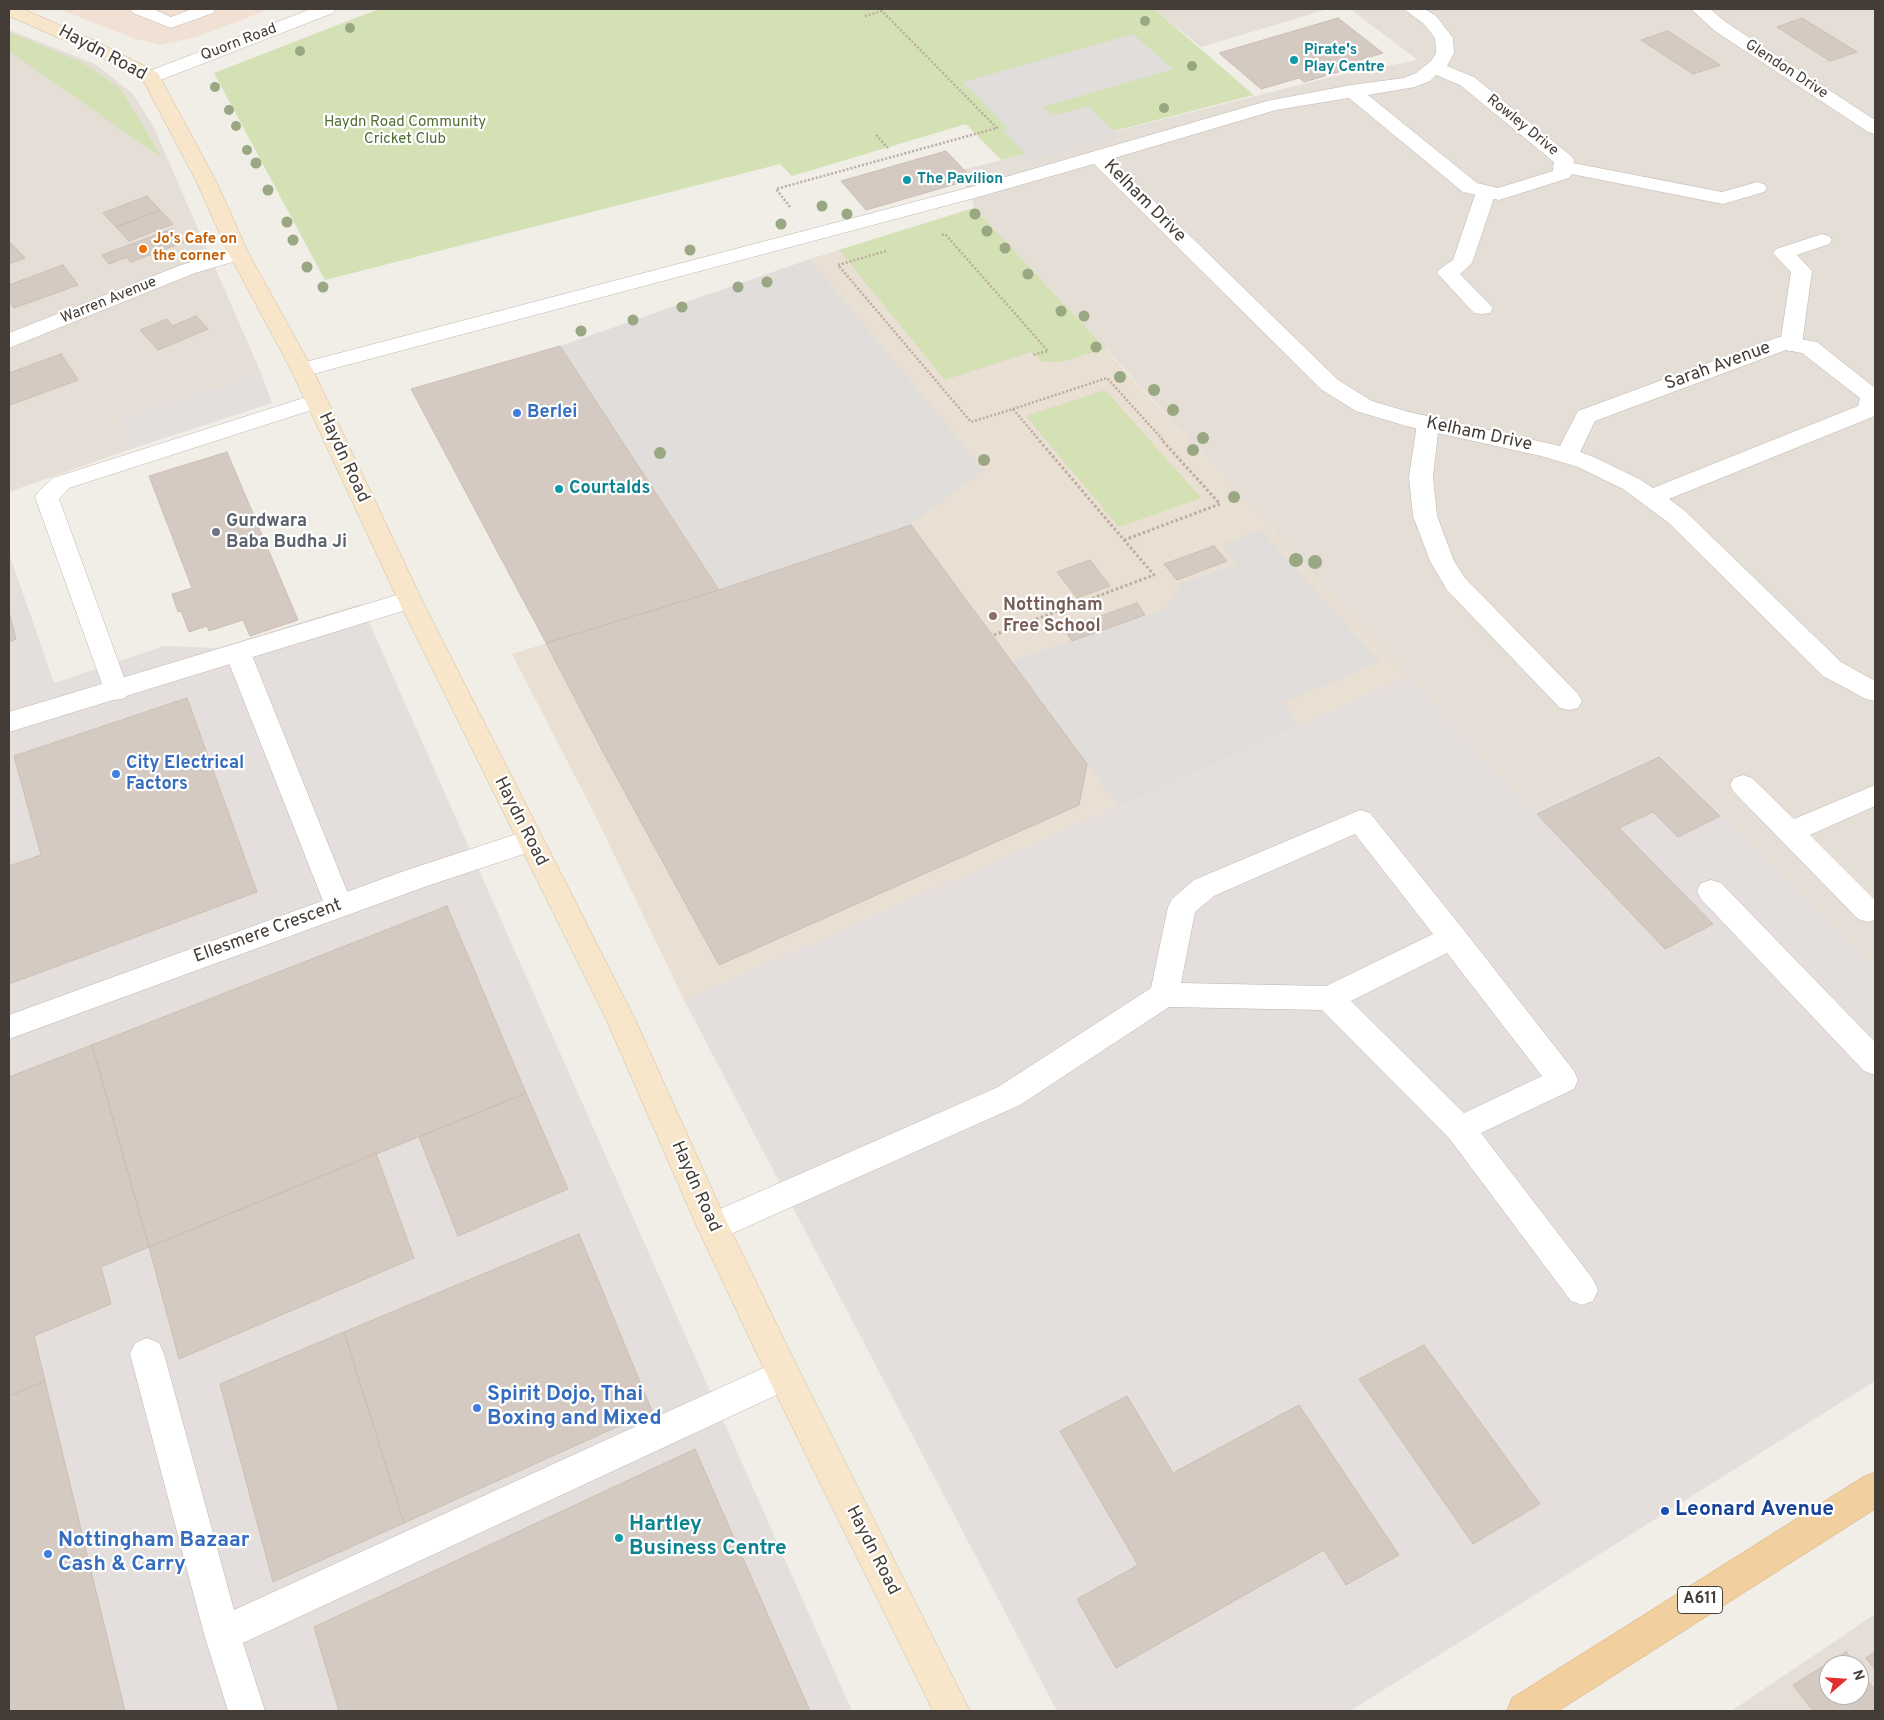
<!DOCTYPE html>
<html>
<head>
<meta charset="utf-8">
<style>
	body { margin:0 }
	#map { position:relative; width:1884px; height:1720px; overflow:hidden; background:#f1ede7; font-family:Overpass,sans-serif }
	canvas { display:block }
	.frame { position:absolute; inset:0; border:10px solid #443d37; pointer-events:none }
	.north { position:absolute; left:1819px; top:1655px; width:50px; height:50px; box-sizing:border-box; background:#fff; border:1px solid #b4b1af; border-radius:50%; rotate:71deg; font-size:14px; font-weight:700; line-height:20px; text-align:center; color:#443d37 }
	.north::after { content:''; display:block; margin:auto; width:18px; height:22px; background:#e1302f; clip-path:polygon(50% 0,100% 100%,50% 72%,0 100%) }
</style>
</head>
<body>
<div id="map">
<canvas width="1884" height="1720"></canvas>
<div class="frame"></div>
<div class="north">N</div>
</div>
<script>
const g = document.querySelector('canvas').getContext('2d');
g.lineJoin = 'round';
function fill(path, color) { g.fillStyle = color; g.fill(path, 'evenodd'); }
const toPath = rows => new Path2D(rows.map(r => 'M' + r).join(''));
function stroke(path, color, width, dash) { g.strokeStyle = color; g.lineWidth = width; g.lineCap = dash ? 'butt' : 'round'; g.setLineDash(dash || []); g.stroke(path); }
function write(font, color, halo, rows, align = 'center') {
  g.font = font + ' Overpass,sans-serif'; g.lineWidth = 4.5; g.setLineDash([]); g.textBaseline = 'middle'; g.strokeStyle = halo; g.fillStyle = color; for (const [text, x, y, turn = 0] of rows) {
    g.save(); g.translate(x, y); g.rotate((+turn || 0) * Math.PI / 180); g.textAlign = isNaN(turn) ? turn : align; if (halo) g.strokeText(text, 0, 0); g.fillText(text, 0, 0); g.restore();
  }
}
const residential = toPath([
	[1154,9,1328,9,1201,47],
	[1350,9,1875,9,1875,968,1661,755,1532,812,1106,349,974,208,971,193,954,172,1331,77,1418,60],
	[9,30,95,64,133,94,154,128,261,373,120,418,131,449,9,492],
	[1875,1614,1875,1711,1731,1711,1837,1640],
	[1829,1665,1859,1665,1859,1695,1829,1695]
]);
const commercial = toPath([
	[58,9,270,9,199,36,161,45,133,38]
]);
const industrial = toPath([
	[261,373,272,403,131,449,119,418],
	[9,553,54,683,164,646,218,648,361,604,852,1711,9,1711],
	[1408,676,1532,812,1661,755,1875,968,1875,1381,1350,1711,1057,1711,684,1000]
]);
const education = toPath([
	[974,208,1408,676,684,1000,595,815,512,654,719,590,911,525,983,470,810,259]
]);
const green = toPath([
	[379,9,1154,9,1254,95,1001,160,966,124,792,176,780,164,325,280,214,73],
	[9,32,81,62,121,89,162,158,9,51],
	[974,208,1106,349,1060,362,1043,362,1031,352,945,380,839,250],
	[1105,390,1201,498,1119,527,1026,416]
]);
const parking = toPath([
	[1133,34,1173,69,1043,107,1052,116,1088,106,1119,136,1031,160,1003,130,1008,128,1000,120,963,82],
	[810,259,984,470,911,525,719,590,560,346],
	[1260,529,1380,662,1283,703,1299,725,1119,806,1010,661,1072,641,1166,608,1181,583,1238,564,1222,545]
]);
const building = toPath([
	[1338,18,1383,53,1340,66,1345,70,1304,82,1299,78,1261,89,1219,53,1338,18],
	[1802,18,1857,52,1830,61,1777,27,1802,18],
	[1668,31,1720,65,1693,74,1641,40,1668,31],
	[946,151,973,179,866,210,841,181,946,151],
	[147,196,160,210,116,227,103,213,147,196],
	[160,210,173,224,129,241,116,227,160,210],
	[172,229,184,242,131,262,127,257,109,264,102,255,172,229],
	[9,241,25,258,9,264,9,241],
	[63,265,78,285,14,308,9,301,9,285,63,265],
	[196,316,208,329,158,350,140,330,167,319,172,326,196,316],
	[560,346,719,590,546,643,411,389,560,346],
	[61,354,78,380,10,405,9,373,61,354],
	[227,452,298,620,250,636,243,620,209,631,207,626,189,632,181,611,178,612,172,594,192,588,149,476,227,452],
	[911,525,1087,764,1079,805,719,965,603,752,546,643,719,590,911,525],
	[1214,546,1227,561,1177,580,1164,564,1214,546],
	[1090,560,1110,586,1077,598,1057,572,1090,560],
	[1137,603,1145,615,1072,641,1064,629,1137,603],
	[9,611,16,639,9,642,9,611],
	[187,698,257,892,9,984,9,866,41,855,14,756,187,698],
	[1659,757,1720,816,1678,837,1653,812,1619,828,1713,924,1665,949,1537,814,1659,757],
	[447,906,526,1093,149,1247,92,1045,447,906],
	[92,1045,149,1247,101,1267,111,1304,34,1336,45,1381,9,1396,9,1077,92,1045],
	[526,1093,568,1189,458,1236,419,1137,526,1093],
	[376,1153,414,1258,179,1359,149,1247,376,1153],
	[579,1234,652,1411,404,1523,344,1332,579,1234],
	[344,1332,404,1523,273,1582,220,1384,344,1332],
	[1424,1345,1540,1504,1473,1544,1359,1379,1424,1345],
	[45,1381,125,1711,9,1711,9,1396,45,1381],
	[1127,1396,1173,1473,1299,1405,1399,1555,1346,1585,1324,1550,1116,1668,1077,1599,1138,1565,1060,1431,1127,1396],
	[695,1449,810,1711,339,1711,314,1627,695,1449],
	[1846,1652,1856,1665,1829,1665,1829,1695,1859,1695,1859,1669,1875,1690,1875,1711,1813,1711,1793,1685,1846,1652],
	[1875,1652,1875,1670,1866,1658,1875,1652]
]);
const pathFar1 = toPath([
	[876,135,888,148],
	[790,207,776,189,997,128,882,11,865,16],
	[942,235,945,234,1048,351,1033,355],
	[886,251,838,265,971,422,1013,409,1039,440],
	[1013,409,1107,378,1163,440]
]);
const path = toPath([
	[1124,540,1220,504,1161,439],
	[994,635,1154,575,1038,439]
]);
const lane = toPath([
	[130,9,153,9,171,17,192,9,216,9,213,13,171,28,133,13,130,9],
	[1563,161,1722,192,1757,182,1764,184,1767,188,1764,192,1723,204,1556,171,1553,167,1556,163,1563,161],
	[1486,186,1493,188,1496,192,1472,263,1460,274,1493,308,1490,313,1482,314,1474,313,1437,273,1440,269,1453,260,1476,192,1479,188,1486,186],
	[971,187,978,189,981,193,978,197,302,377,294,375,291,370,294,365,971,187],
	[1822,234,1829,236,1832,240,1829,244,1797,255,1812,271,1802,344,1799,349,1791,351,1783,349,1780,344,1791,272,1773,253,1776,249,1822,234],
	[316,394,324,396,327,401,324,406,69,488,59,499,129,691,125,698,116,700,107,698,35,497,39,491,53,478,316,394],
	[1428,417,1436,419,1439,424,1433,477,1437,516,1454,561,1465,578,1578,694,1582,701,1578,708,1569,710,1560,708,1447,590,1430,561,1413,516,1409,477,1417,424,1420,419,1428,417],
	[238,644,247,647,251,653,353,906,349,914,339,917,329,914,325,906,225,653,229,647,238,644],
	[1743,775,1752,778,1794,819,1875,785,1875,806,1810,835,1875,900,1875,920,1868,922,1858,919,1734,792,1730,785,1734,778,1743,775],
	[1360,810,1370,813,1463,929,1574,1071,1578,1080,1574,1089,1481,1133,1593,1279,1598,1290,1593,1301,1582,1305,1571,1301,1449,1138,1322,1010,1169,1007,1020,1105,724,1237,713,1241,702,1237,697,1227,702,1217,998,1087,1151,988,1168,907,1172,899,1194,880,1360,810],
	[1355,834,1433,934,1326,986,1181,983,1195,912,1214,896,1355,834],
	[1447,953,1542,1076,1464,1113,1351,1001,1447,953],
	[1711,880,1721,883,1875,1042,1875,1075,1864,1071,1701,899,1697,891,1701,883,1711,880],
	[147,1338,159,1343,164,1354,234,1610,772,1364,784,1359,796,1364,801,1375,796,1386,243,1643,265,1711,228,1711,204,1634,130,1354,135,1343,147,1338]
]);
const street = toPath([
	[311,9,336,9,333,13,158,81,151,83,144,81,142,77,144,73,311,9],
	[1404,9,1425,9,1436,16,1453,38,1454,53,1447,66,1474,77,1571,156,1574,160,1572,174,1569,178,1499,200,1463,192,1349,98,1276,110,1111,159,1338,380,1372,401,1409,412,1560,446,1578,411,1776,338,1784,336,1817,342,1875,388,1875,416,1669,499,1685,511,1841,662,1875,681,1875,701,1866,699,1823,676,1669,523,1623,489,1578,467,1541,456,1406,426,1356,411,1322,390,1094,164,971,199,964,197,961,193,964,189,1267,101,1351,85,1404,78,1416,73,1431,61,1436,53,1435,38,1424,24,1404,9],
	[1436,75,1460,85,1554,162,1553,171,1498,188,1477,183,1368,95,1415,87,1430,81,1436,75],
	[1786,350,1802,353,1860,398,1858,406,1653,488,1639,479,1594,457,1580,452,1595,421,1786,350],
	[1691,9,1710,9,1727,23,1875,120,1875,134,1868,132,1715,31,1691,9],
	[239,248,246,250,249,254,246,258,195,273,9,348,9,333,181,265,239,248],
	[410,591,419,594,422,600,419,606,9,732,9,712,410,591],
	[529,830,539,833,543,841,539,849,427,886,9,1039,9,1015,407,870,529,830]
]);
const secondary = toPath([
	[9,9,23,9,96,41,158,73,160,77,216,181,249,254,313,370,422,600,635,1019,725,1218,796,1364,970,1711,933,1711,772,1386,697,1227,606,1019,398,600,291,370,229,254,196,181,143,80,84,49,9,16,9,9]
]);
const primary = toPath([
	[1875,1472,1875,1509,1558,1711,1507,1711,1512,1698,1863,1477,1875,1472]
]);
const trees = [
	[1145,21,5],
	[350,28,5],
	[300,51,5],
	[1192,66,5],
	[215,87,5],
	[1164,108,5],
	[229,110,5],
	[236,126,5],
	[247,150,5],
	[256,163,5.5],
	[268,190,5.5],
	[822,206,5.5],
	[847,214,5.5],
	[975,214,5.5],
	[287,222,5.5],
	[781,224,5.5],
	[987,231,5.5],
	[293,240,5.5],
	[1005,248,5.5],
	[690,250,5.5],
	[307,267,5.5],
	[1028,274,5.5],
	[767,282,5.5],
	[323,287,5.5],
	[738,287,5.5],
	[682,307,5.5],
	[1061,311,5.5],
	[1084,316,5.5],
	[633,320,5.5],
	[581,331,5.5],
	[1096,347,5.5],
	[1120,377,6],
	[1154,390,6],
	[1173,410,6],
	[1203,438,6],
	[1193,450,6],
	[660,453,6],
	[984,460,6],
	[1234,497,6],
	[1296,560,7],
	[1315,562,7]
];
const markers = [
	[1294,60,5,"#0f9aa8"],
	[907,180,5,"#0f9aa8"],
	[143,249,5,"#e8710a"],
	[517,413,5,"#3f7fe0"],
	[559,489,5,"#0f9aa8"],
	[216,532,5,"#6b7280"],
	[993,616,5,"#8d6e63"],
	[116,774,5,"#3f7fe0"],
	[477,1408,5,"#3f7fe0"],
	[1665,1511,5,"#1a4fb4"],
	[619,1538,5,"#0f9aa8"],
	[48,1554,5,"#3f7fe0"]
];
const farStreetnames = [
	["Quorn Road",239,43,-21],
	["Glendon Drive",1786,70,33],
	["Rowley Drive",1522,126,39],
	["Warren Avenue",109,301,-22]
];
const farCulturenames = [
	["Pirate's",1304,51],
	["Play Centre",1304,68],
	["The Pavilion",917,180]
];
const farParknames = [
	["Haydn Road Community",405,123],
	["Cricket Club",405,140]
];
const farFoodnames = [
	["Jo's Cafe on",153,240],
	["the corner",153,257]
];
const shields = [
	[1700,1600,45]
];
const shieldNames = [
	["A611",1700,1600]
];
const streetNames = [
	["Haydn Road",102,54,28],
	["Kelham Drive",1144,202,45],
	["Sarah Avenue",1718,367,-20],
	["Kelham Drive",1479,435,12],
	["Haydn Road",343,458,65],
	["Haydn Road",520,822,63],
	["Ellesmere Crescent",268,932,-20],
	["Haydn Road",695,1187,66],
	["Haydn Road",872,1551,63]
];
const shopNames = [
	["Berlei",527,413],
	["City Electrical",126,764],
	["Factors",126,785]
];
const cultureNames = [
	["Courtalds",569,489]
];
const worshipNames = [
	["Gurdwara",226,522],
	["Baba Budha Ji",226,543]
];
const educationNames = [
	["Nottingham",1003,606],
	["Free School",1003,627]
];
const nearShopnames = [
	["Spirit Dojo, Thai",487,1396],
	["Boxing and Mixed",487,1420],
	["Nottingham Bazaar",58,1542],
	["Cash & Carry",58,1566]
];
const nearTransitnames = [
	["Leonard Avenue",1675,1511]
];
const nearCulturenames = [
	["Hartley",629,1526],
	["Business Centre",629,1550]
];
fill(residential, '#e5ded6');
fill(commercial, '#f1e1d4');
fill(industrial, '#e4dfdc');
fill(education, '#e9dfd2');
fill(green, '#d3e1b4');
fill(parking, '#e0dddb');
fill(building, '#d5cac1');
stroke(building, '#ccbeb2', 1);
stroke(lane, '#bfb6ae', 1);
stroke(street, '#bfb6ae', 1);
stroke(secondary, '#cfbb9e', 1);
stroke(primary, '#d5a971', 1);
stroke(pathFar1, '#bcad9e', 2.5, [2, 2]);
stroke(path, '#bcad9e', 3, [2.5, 2.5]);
fill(lane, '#fff');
fill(street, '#fff');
fill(secondary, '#f8e6ca');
fill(primary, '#f2cf9f');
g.fillStyle = '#99a783';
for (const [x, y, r] of trees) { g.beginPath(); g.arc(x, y, r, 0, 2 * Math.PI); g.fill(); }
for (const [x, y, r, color] of markers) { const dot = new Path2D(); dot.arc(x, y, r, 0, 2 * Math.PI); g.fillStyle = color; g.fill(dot); stroke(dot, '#fff', 2); }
write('15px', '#443d37', '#fff', farStreetnames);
write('bold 15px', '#0d838f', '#fff', farCulturenames, 'left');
write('15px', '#516e31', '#fff', farParknames);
write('bold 15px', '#c56008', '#fff', farFoodnames, 'left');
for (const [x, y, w] of shields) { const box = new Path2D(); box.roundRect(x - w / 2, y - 13.5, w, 27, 4); g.fillStyle = '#fff'; g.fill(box); stroke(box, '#443d37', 1); }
write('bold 16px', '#443d37', null, shieldNames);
write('18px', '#443d37', '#fff', streetNames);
write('bold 18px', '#366cbe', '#fff', shopNames, 'left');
write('bold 18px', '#0d838f', '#fff', cultureNames, 'left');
write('bold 18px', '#5b616d', '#fff', worshipNames, 'left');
write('bold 18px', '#785e54', '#fff', educationNames, 'left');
write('bold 21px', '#366cbe', '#fff', nearShopnames, 'left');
write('bold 21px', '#164399', '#fff', nearTransitnames, 'left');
write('bold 21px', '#0d838f', '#fff', nearCulturenames, 'left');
</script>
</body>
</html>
